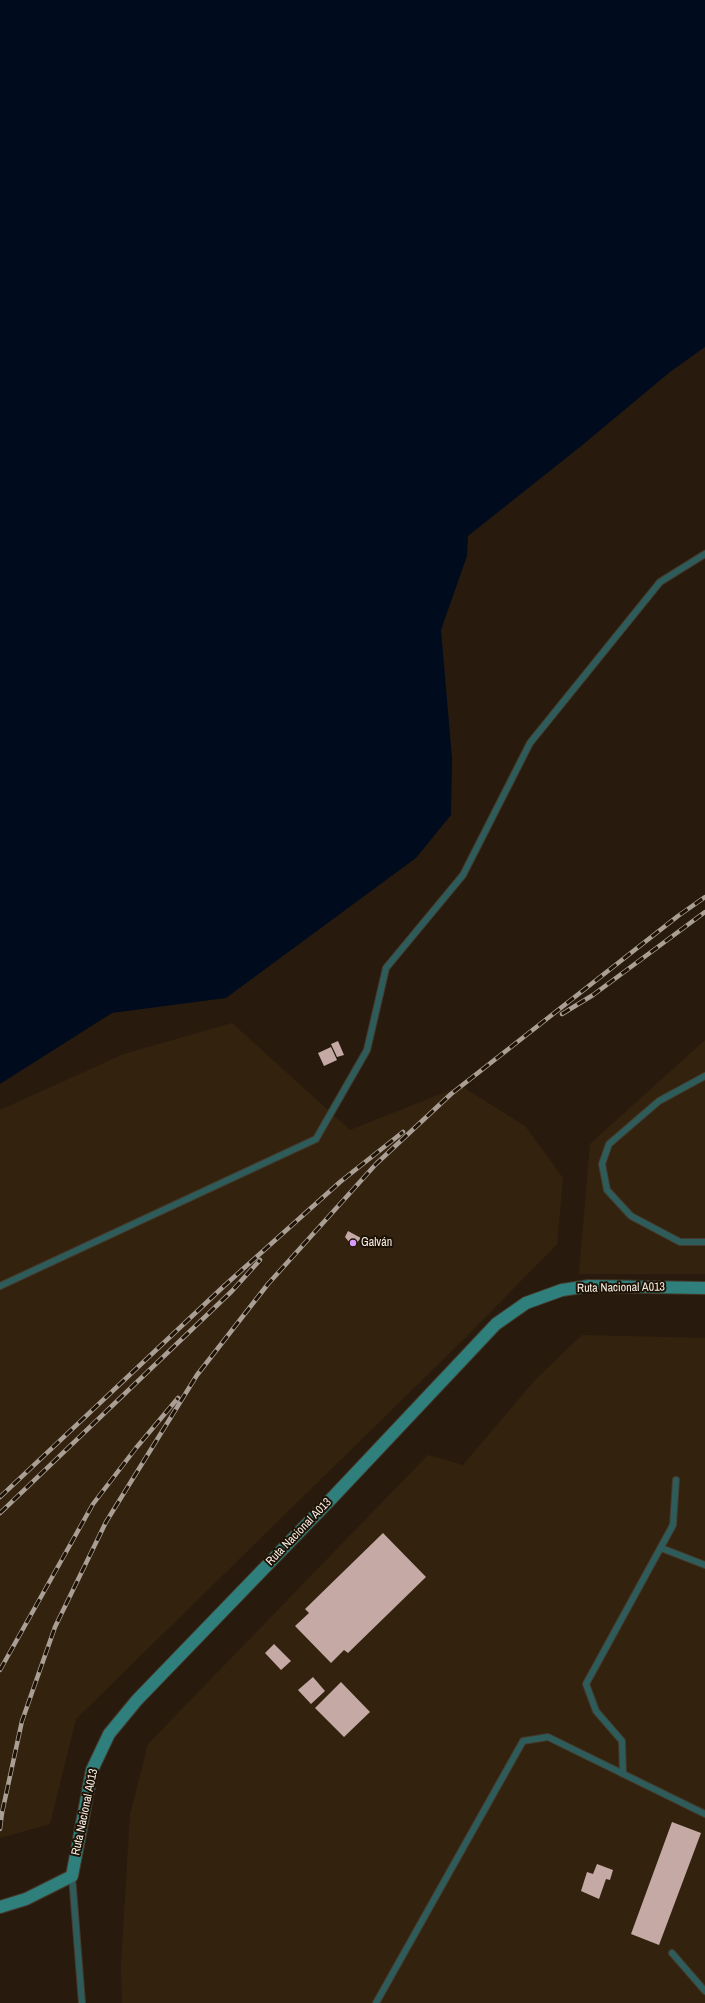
<!DOCTYPE html>
<html>
<head>
<meta charset="utf-8">
<style>
	body { margin:0 }
	canvas { display:block; background:#281b0d }
</style>
</head>
<body>
<canvas width="705" height="2003"></canvas>
<script>
const g = document.querySelector('canvas').getContext('2d');
g.lineJoin = 'round';
function fill(path, color) { g.fillStyle = color; g.fill(path, 'evenodd'); }
const toPath = rows => new Path2D(rows.map(r => 'M' + r).join(''));
function stroke(path, color, width, dash) { g.strokeStyle = color; g.lineWidth = width; g.lineCap = dash ? 'butt' : 'round'; g.setLineDash(dash || []); g.stroke(path); }
function write(font, color, halo, rows, align = 'center') {
  g.font = font + ' "Archivo Narrow",sans-serif'; g.lineWidth = 4; g.setLineDash([]); g.textBaseline = 'middle'; g.strokeStyle = halo; g.fillStyle = color; for (const [text, x, y, turn = 0] of rows) {
    g.save(); g.translate(x, y); g.rotate((+turn || 0) * Math.PI / 180); g.textAlign = isNaN(turn) ? turn : align; if (halo) g.strokeText(text, 0, 0); g.fillText(text, 0, 0); g.restore();
  }
}
const built = toPath([
	[232,1023,350,1130,461,1086,525,1126,563,1178,557,1244,465,1338,76,1719,50,1824,0,1838,0,1110,124,1054],
	[705,1040,705,1274,579,1274,590,1144],
	[582,1335,705,1338,705,2003,122,2003,121,1966,130,1815,148,1744,428,1455,463,1465,536,1379]
]);
const water = toPath([
	[0,0,705,0,705,347,670,372,580,447,468,536,467,556,441,630,452,758,451,815,416,858,226,998,112,1013,0,1084]
]);
const building = toPath([
	[338,1041,344,1055,337,1057,331,1044],
	[331,1047,337,1060,324,1066,318,1053],
	[348,1231,361,1238,353,1247,345,1237],
	[383,1533,426,1577,348,1653,344,1650,331,1663,295,1626,309,1613,305,1609],
	[274,1644,291,1661,281,1670,265,1653],
	[313,1677,325,1691,311,1704,298,1690],
	[341,1682,370,1712,344,1737,315,1708],
	[672,1822,701,1833,659,1945,631,1934],
	[597,1864,613,1870,610,1880,606,1879,599,1899,581,1891,587,1872,593,1874]
]);
const lane = toPath([
	[705,1076,659,1101,609,1144,602,1164,607,1190,631,1216,680,1242,705,1242],
	[0,1286,316,1139,367,1050,386,968,463,875,530,743,660,582,705,554],
	[661,1548,705,1565],
	[623,1774,622,1741,596,1711,586,1684,673,1525,676,1480],
	[72,1876,82,2003],
	[672,1953,705,1991],
	[376,2003,523,1741,548,1737,705,1814]
]);
const secondary = toPath([
	[0,1907,26,1899,72,1876,92,1770,109,1734,137,1700,333,1497,496,1324,526,1303,562,1290,589,1286,705,1288]
]);
const rail = toPath([
	[562,1014,593,995,705,912],
	[0,1497,224,1286,340,1182,403,1132],
	[0,1513,232,1291,260,1260],
	[0,1670,93,1504,136,1448,178,1398],
	[0,1829,2,1813,22,1721,55,1627,106,1522,197,1375,268,1284,376,1164,451,1094,678,916,705,897]
]);
const markers = [
	[353,1243,4,"#d89af8"]
];
const poiNames = [
	["Galván",361,1243]
];
const streetNames = [
	["Ruta Nacional A013",621,1288,-1],
	["Ruta Nacional A013",299,1532,-46],
	["Ruta Nacional A013",85,1812,-78]
];
fill(built, '#33220e');
fill(water, '#000b1d');
fill(building, '#c4a9a5');
stroke(lane, '#45392b', 8);
stroke(secondary, '#45392b', 14);
stroke(lane, '#2e5c5b', 6);
stroke(secondary, '#2f7f7d', 12);
stroke(rail, '#aa9f94', 4.5);
stroke(rail, '#1e1205', 3, [9]);
for (const [x, y, r, color] of markers) { const dot = new Path2D(); dot.arc(x, y, r, 0, 2 * Math.PI); g.fillStyle = color; g.fill(dot); stroke(dot, '#1e1205', 1.5); }
write('12px', '#f8efe6', '#1e1205', poiNames, 'left');
write('12px', '#f8efe6', '#1e1205', streetNames);
</script>
</body>
</html>
